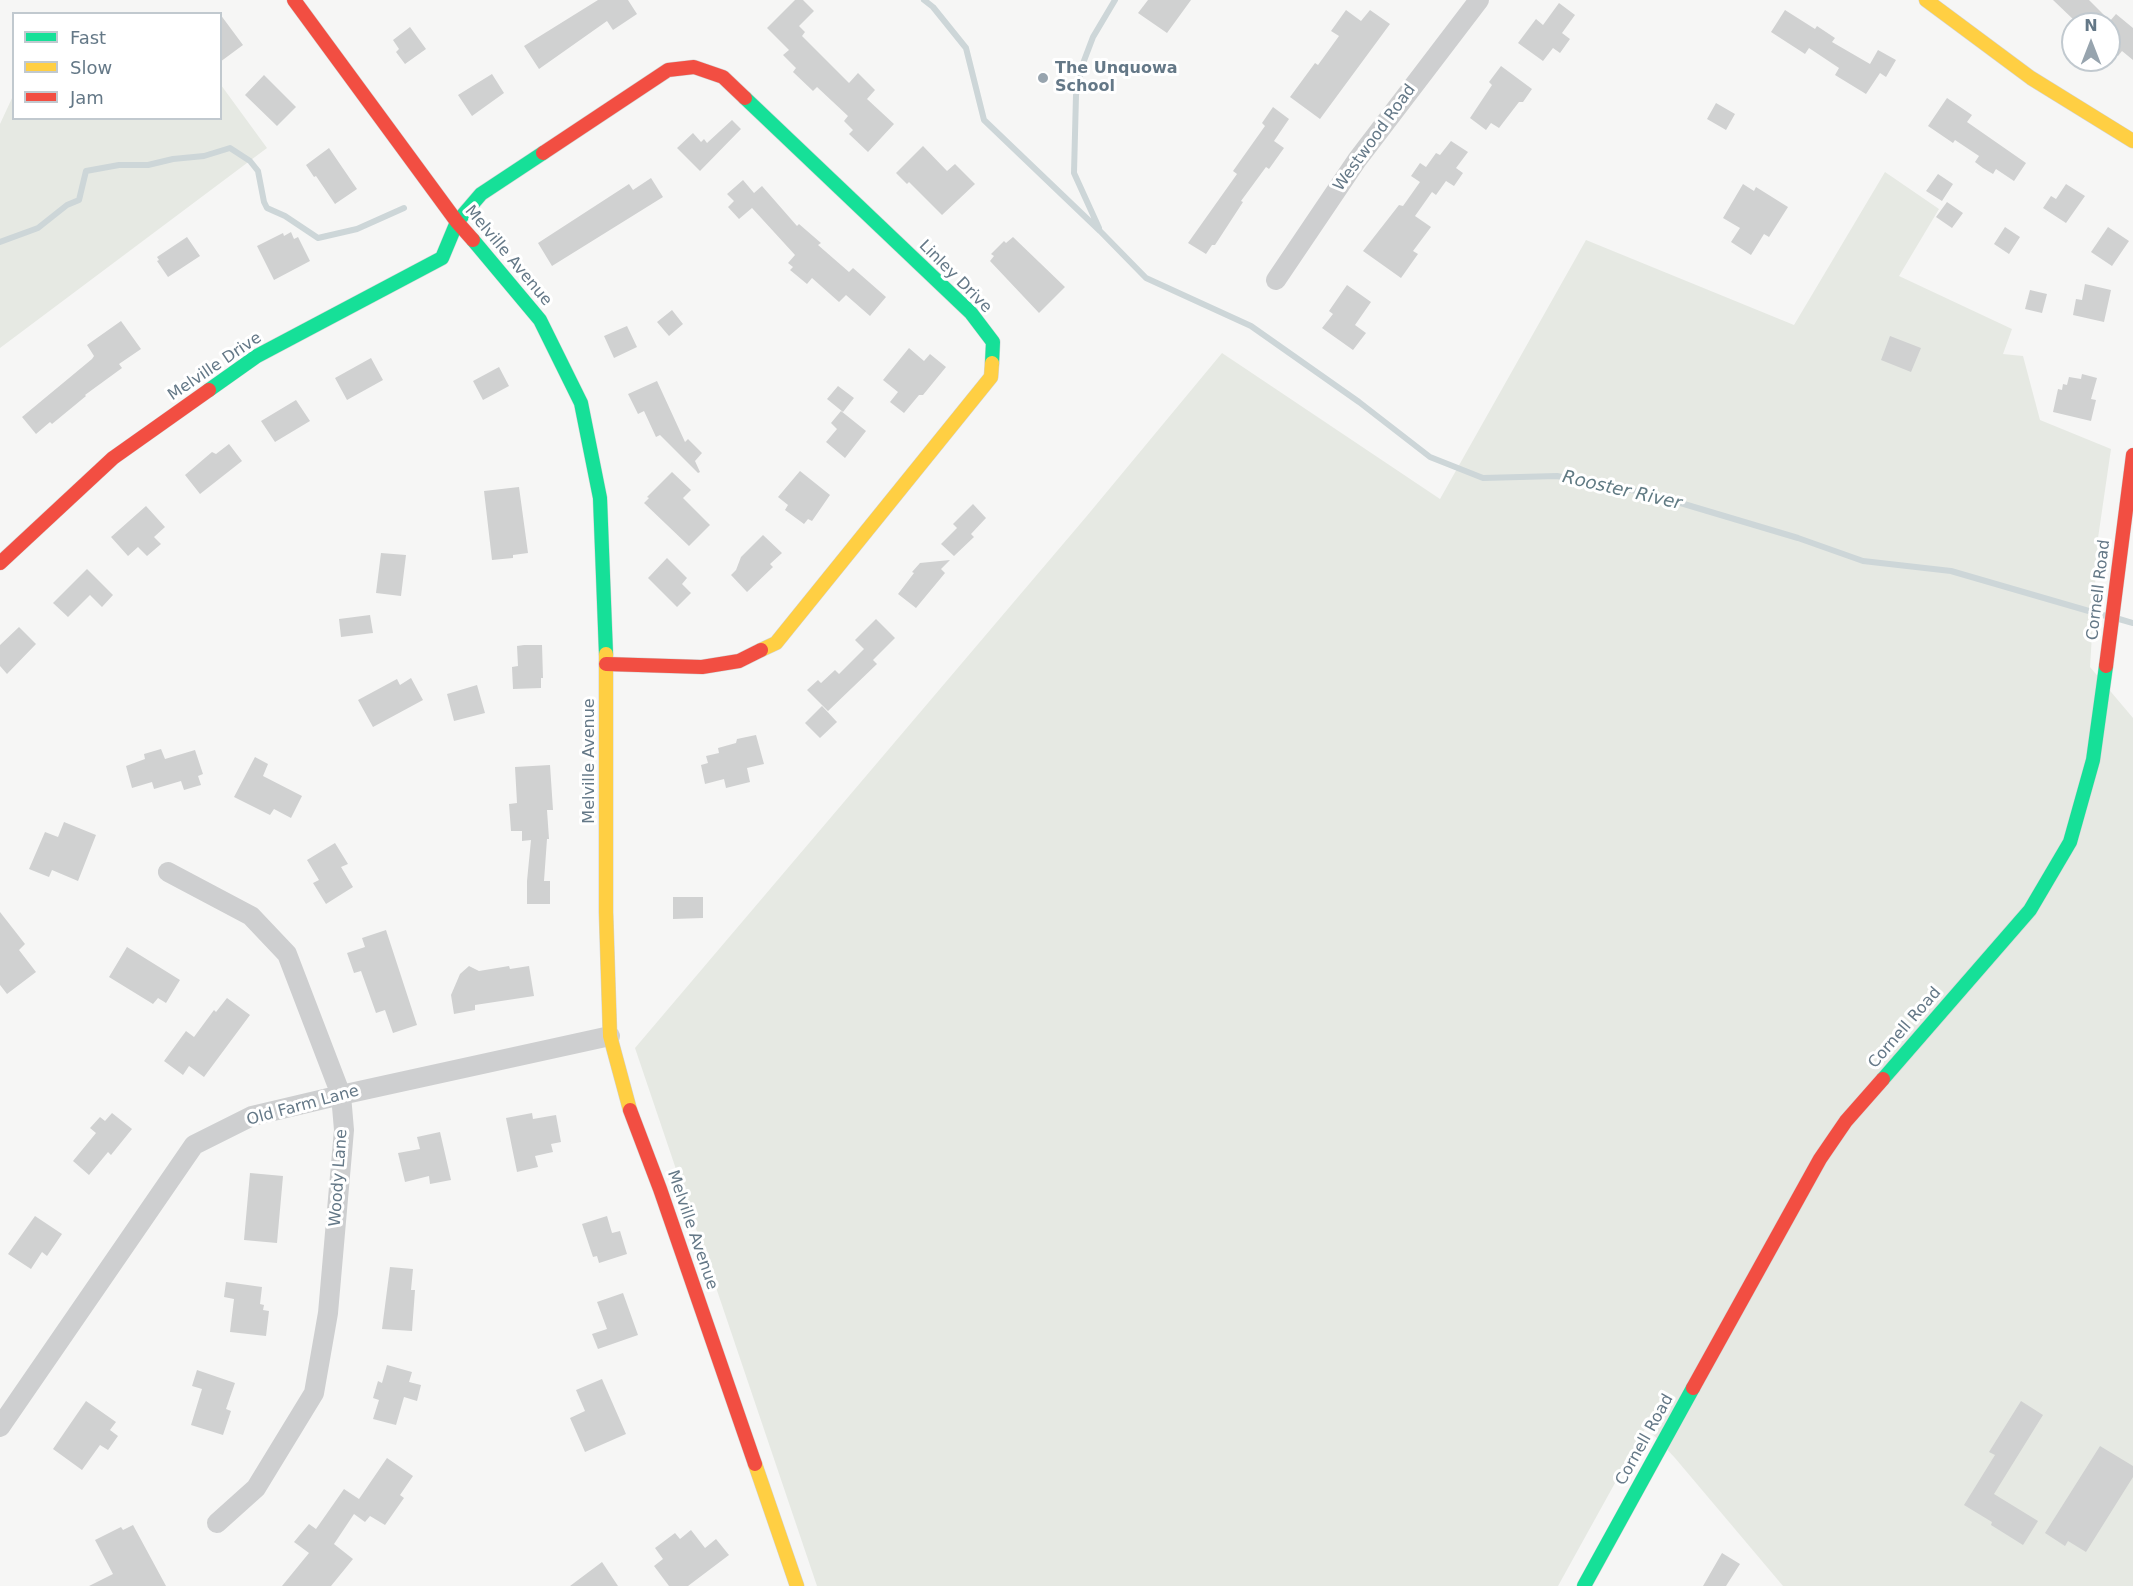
<!DOCTYPE html>
<html>
<head>
<meta charset="utf-8">
<style>
	body { margin:0 }
	#map { position:relative; width:2133px; height:1586px; overflow:hidden; background:#f6f6f5; font-family:"DejaVu Sans",sans-serif }
	canvas { display:block }
	.legend { position:absolute; left:12px; top:12px; width:210px; height:108px; box-sizing:border-box; background:#fff; border:2px solid #c1c9cf; margin:0; padding:8px 10px; list-style:none; font-size:18px; color:#647887 }
	.legend li { display:flex; align-items:center; gap:12px; height:30px }
	.legend b { width:30px; border:2px solid #c1c9cf }
	.north { position:absolute; left:2061px; top:12px; width:60px; height:60px; box-sizing:border-box; background:#fff; border:2px solid #c1c9cf; border-radius:50%; rotate:0deg; font-size:16px; font-weight:700; line-height:24px; text-align:center; color:#647887 }
	.north::after { content:''; display:block; margin:auto; width:21px; height:27px; background:#97a4ae; clip-path:polygon(50% 0,100% 100%,50% 72%,0 100%) }
</style>
</head>
<body>
<div id="map">
<canvas width="2133" height="1586"></canvas>
<ul class="legend">
<li><b style="height:8px;background:#16e098"></b>Fast</li>
<li><b style="height:8px;background:#ffcf43"></b>Slow</li>
<li><b style="height:8px;background:#f24e42"></b>Jam</li>
</ul>
<div class="north">N</div>
</div>
<script>
const g = document.querySelector('canvas').getContext('2d');
g.lineJoin = 'round';
function fill(path, color) { g.fillStyle = color; g.fill(path, 'evenodd'); }
const toPath = rows => new Path2D(rows.map(r => 'M' + r).join(''));
function stroke(path, color, width, dash) { g.strokeStyle = color; g.lineWidth = width; g.lineCap = dash ? 'butt' : 'round'; g.setLineDash(dash || []); g.stroke(path); }
function write(font, color, halo, rows, align = 'center') {
  g.font = font + ' "DejaVu Sans",sans-serif'; g.lineWidth = 6; g.setLineDash([]); g.textBaseline = 'middle'; g.strokeStyle = halo; g.fillStyle = color; for (const [text, x, y, turn = 0] of rows) {
    g.save(); g.translate(x, y); g.rotate((+turn || 0) * Math.PI / 180); g.textAlign = isNaN(turn) ? turn : align; if (halo) g.strokeText(text, 0, 0); g.fillText(text, 0, 0); g.restore();
  }
}
const green = toPath([
	[221,85,267,148,0,348,0,124,13,96,14,118,220,118],
	[1885,172,1939,209,1899,276,2012,329,2003,354,2023,356,2040,420,2111,449,2098,538,2090,667,2133,718,2133,1586,1783,1586,1675,1458,1646,1427,1558,1586,817,1586,635,1048,1086,517,1222,353,1440,499,1586,240,1794,325]
]);
const stream = toPath([
	[924,0,933,7,966,48,984,120,1100,231,1146,278,1251,326,1359,402,1430,457,1483,478,1557,476,1647,493,1798,538,1863,561,1951,571,2106,616],
	[1099,228,1074,173,1076,95,1082,66,1093,37,1115,0],
	[0,242,38,228,67,205,79,200,86,171,119,165,148,165,173,159,204,156,230,148,250,161,258,171,264,202,267,208,285,216,318,238,357,229,404,208],
	[2119,619,2133,623]
]);
const building = toPath([
	[598,0,628,0,637,14,613,30,607,21,539,69,524,46],
	[795,0,803,0,814,11,799,26,805,32,802,36,849,83,858,73,875,90,867,99,894,124,868,152,849,134,853,130,844,121,848,116,817,87,813,91,793,72,796,68,783,55,789,50,767,28],
	[1148,0,1191,0,1167,33,1138,13],
	[2053,0,2089,0,2110,21,2116,14,2133,28,2133,60,2122,51,2118,56,2109,48,2109,24,2084,24,2079,19,2076,22],
	[1559,3,1575,15,1562,33,1570,39,1560,53,1553,48,1543,61,1518,43,1536,19,1543,25],
	[1346,10,1361,21,1370,10,1390,24,1320,119,1290,97,1315,63,1318,65,1339,36,1331,31],
	[1785,10,1815,29,1817,26,1835,38,1832,42,1870,64,1878,50,1896,60,1886,77,1880,73,1866,94,1835,75,1839,68,1809,48,1805,54,1771,32],
	[220,14,243,45,220,62],
	[410,27,426,49,405,64,396,52,399,49,393,40],
	[1501,66,1532,89,1523,102,1519,102,1499,128,1491,123,1486,130,1470,118,1492,85,1489,82],
	[492,74,504,93,472,116,458,95],
	[264,75,296,107,277,126,245,95],
	[1947,98,1972,115,1967,122,2026,163,2014,181,1996,169,1993,174,1983,168,1975,162,1979,156,1955,140,1953,143,1928,126],
	[1716,103,1735,114,1726,130,1707,119],
	[1273,107,1289,119,1274,141,1284,148,1269,169,1266,167,1241,201,1243,202,1215,245,1212,245,1206,254,1188,243,1237,174,1233,171,1265,126,1262,123],
	[732,120,741,129,700,171,677,148,693,133,701,142,704,139,707,143],
	[1451,141,1468,152,1456,168,1463,173,1454,186,1446,181,1436,195,1432,192,1415,216,1431,227,1413,251,1418,254,1401,278,1363,251,1399,205,1403,206,1420,182,1411,176,1420,163,1426,167,1436,153,1440,155],
	[923,146,947,171,955,164,975,184,942,215,909,182,907,184,896,173],
	[329,148,357,189,335,204,316,176,314,177,306,165],
	[1938,174,1953,184,1942,201,1926,191],
	[651,178,663,197,552,266,538,243,629,184,633,190],
	[743,180,754,193,762,186,797,226,799,224,821,243,818,245,849,272,853,268,886,297,870,316,846,295,839,302,812,278,807,284,790,270,793,267,788,263,795,255,752,208,739,219,728,207,734,201,727,194],
	[1743,184,1754,191,1756,187,1788,207,1769,237,1764,234,1751,255,1731,242,1740,228,1723,218],
	[2066,184,2085,196,2066,223,2043,208,2051,196,2056,199],
	[1947,202,1963,213,1952,228,1936,217],
	[2005,227,2020,237,2009,254,1994,244],
	[2108,227,2129,241,2112,266,2091,252],
	[291,232,294,239,298,237,310,261,274,280,257,246,283,233,284,236],
	[187,237,200,256,168,277,157,261,159,260,157,257],
	[1013,237,1065,287,1039,313,990,261,994,256,991,254,1004,241,1006,243],
	[2085,284,2111,290,2104,322,2073,315,2076,299,2082,300],
	[1347,285,1371,302,1355,325,1366,333,1353,350,1322,328,1333,314,1329,311],
	[2030,290,2047,294,2042,313,2025,309],
	[672,310,683,324,669,336,657,322],
	[121,321,141,349,119,364,122,368,85,395,86,396,52,424,50,422,36,434,22,417,92,359,94,356,87,345],
	[627,326,637,347,614,358,604,336],
	[1890,336,1921,348,1911,372,1881,360],
	[909,348,924,361,930,354,946,367,923,395,919,395,904,413,890,402,898,392,883,380],
	[371,358,383,380,347,400,335,378],
	[499,367,509,386,483,400,473,381],
	[2082,374,2097,378,2091,399,2096,400,2091,421,2053,412,2058,389,2062,390,2063,384,2067,385,2069,377,2081,379],
	[657,381,685,442,688,439,702,453,695,461,700,472,698,473,660,435,656,437,644,411,638,414,628,394],
	[838,386,854,398,843,412,827,399],
	[296,400,310,421,275,442,261,421],
	[841,411,866,431,845,458,826,442,837,429,831,423],
	[229,444,242,461,200,494,185,475,212,452,216,454],
	[800,471,830,495,812,521,808,519,804,524,785,510,788,505,778,497],
	[672,472,691,490,683,498,710,525,689,546,644,503,649,498,647,497],
	[519,487,528,553,513,555,513,558,492,560,484,491],
	[973,504,986,518,971,534,974,537,954,556,941,544,957,528,953,524],
	[146,506,165,527,154,537,161,544,147,556,138,547,128,556,111,537],
	[763,535,782,553,770,564,773,567,747,592,731,575,736,570,741,557],
	[381,553,406,555,401,596,376,593],
	[667,558,687,578,682,584,691,593,677,607,648,578],
	[950,560,941,569,945,573,916,608,898,594,914,573,912,572,920,563],
	[87,569,113,595,102,607,90,595,68,617,53,603],
	[370,615,373,633,341,637,339,619],
	[876,619,895,638,873,660,877,664,828,711,807,690,818,680,821,683,835,670,839,674,864,649,855,640],
	[19,627,36,644,7,674,0,666,0,645],
	[524,645,542,645,543,678,541,678,541,688,513,689,512,667,518,666,517,646],
	[411,678,423,700,373,727,358,700,397,679,400,685],
	[477,685,485,713,454,721,447,694],
	[822,706,837,722,820,738,805,723],
	[756,735,764,764,747,768,750,782,726,788,724,779,705,784,701,765,708,763,706,756,719,753,718,748,736,743,737,739],
	[161,749,165,759,195,750,203,774,198,776,201,785,184,790,181,781,154,789,152,782,132,788,126,766,145,759,144,754],
	[255,757,268,764,263,776,302,796,291,818,274,809,270,815,234,797],
	[550,765,553,810,547,810,549,839,547,839,544,881,550,881,550,904,527,904,527,881,531,840,522,841,522,831,511,831,509,804,517,803,515,767],
	[64,822,96,835,78,881,52,870,49,877,29,869,45,832,58,837],
	[335,843,348,864,341,867,353,887,326,904,313,883,319,880,307,860],
	[673,897,703,897,703,918,673,919],
	[0,912,25,944,19,950,36,972,7,994,0,985],
	[386,930,417,1025,393,1033,385,1010,376,1013,361,971,354,973,347,953,365,947,362,938],
	[127,947,180,980,166,1003,158,998,153,1004,109,977],
	[469,966,479,971,509,966,510,969,529,966,534,996,475,1005,475,1010,454,1014,451,995,460,974],
	[227,998,250,1015,204,1077,189,1066,183,1075,164,1061,186,1031,194,1037,214,1010,216,1012],
	[112,1113,132,1129,111,1155,108,1152,89,1175,73,1161,96,1133,90,1128,100,1117,105,1121],
	[532,1113,533,1119,556,1115,561,1142,551,1144,553,1152,535,1156,538,1167,517,1172,506,1118],
	[440,1132,451,1180,430,1184,429,1176,405,1182,398,1153,420,1149,417,1137],
	[250,1173,283,1176,277,1243,244,1240],
	[35,1216,62,1234,47,1256,42,1252,31,1269,8,1254],
	[607,1216,612,1233,620,1231,627,1254,599,1263,597,1256,593,1257,582,1224],
	[390,1267,413,1269,411,1290,415,1290,412,1331,382,1329],
	[226,1282,262,1287,260,1304,264,1305,263,1310,269,1311,266,1336,230,1332,234,1299,224,1297],
	[623,1293,638,1335,598,1349,592,1334,607,1329,597,1302],
	[387,1365,412,1372,409,1382,421,1385,417,1401,404,1397,396,1425,373,1419,379,1400,373,1398,378,1381,382,1383],
	[197,1370,235,1383,226,1409,231,1411,223,1435,191,1425,202,1389,192,1386],
	[602,1379,626,1434,585,1452,570,1418,585,1411,576,1390],
	[86,1401,116,1422,110,1430,118,1436,108,1450,100,1445,82,1470,53,1449],
	[2021,1401,2043,1415,1994,1494,2038,1521,2023,1545,1991,1525,1992,1522,1964,1505,1995,1455,1989,1452],
	[2100,1446,2133,1466,2133,1477,2086,1552,2068,1541,2065,1546,2045,1533],
	[387,1458,413,1476,400,1495,404,1498,385,1525,370,1516,365,1522,354,1514,334,1544,353,1559,331,1586,282,1586,309,1553,294,1542,309,1524,316,1529,344,1489,359,1499],
	[133,1525,166,1586,89,1586,113,1574,95,1540,121,1527,123,1530],
	[691,1530,705,1548,716,1539,729,1555,688,1586,669,1586,654,1566,663,1559,655,1548,675,1533,680,1539],
	[1722,1553,1740,1564,1726,1586,1703,1586],
	[602,1562,618,1586,570,1586]
]);
const street = toPath([
	[1276,280,1357,160,1479,0],
	[168,872,251,916,287,954,341,1095,344,1130,328,1313,314,1393,256,1488,217,1523],
	[0,1427,194,1145,252,1116,341,1095,610,1036]
]);
const fast = toPath([
	[745,98,971,313,993,342,992,363],
	[473,240,540,320,581,403,600,498,606,654],
	[209,390,257,356,442,258,457,222,481,194,543,153],
	[1883,1079,2030,910,2070,842,2093,760,2106,666],
	[1584,1586,1693,1388]
]);
const slow = toPath([
	[1926,0,2031,78,2133,141],
	[761,650,776,643,991,377,992,363],
	[606,654,606,912,610,1036,630,1110],
	[755,1464,797,1586]
]);
const jam = toPath([
	[294,0,457,222,473,240],
	[543,153,668,70,694,67,723,77,745,98],
	[0,563,113,458,209,390],
	[606,664,702,667,739,661,761,650],
	[2106,666,2133,455],
	[630,1110,660,1189,755,1464],
	[1693,1388,1820,1159,1846,1121,1883,1079]
]);
const markers = [
	[1043,78,6,"#97a4ae"]
];
const poiNames = [
	["The Unquowa",1055,69],
	["School",1055,87]
];
const streetNames = [
	["Westwood Road",1375,138,-54],
	["Melville Avenue",508,256,50],
	["Linley Drive",955,277,45],
	["Melville Drive",215,367,-34],
	["Cornell Road",2099,590,-83],
	["Melville Avenue",590,761,-90],
	["Cornell Road",1905,1028,-49],
	["Old Farm Lane",303,1106,-15],
	["Woody Lane",339,1178,-86],
	["Melville Avenue",692,1230,71],
	["Cornell Road",1645,1440,-61]
];
const waterNames = [
	["Rooster River",1622,491,13]
];
fill(green, '#e6e9e3');
stroke(stream, '#cdd6d8', 6);
fill(building, '#d0d1d1');
stroke(fast, '#d2d4d4', 15);
stroke(slow, '#d2d4d4', 15);
stroke(jam, '#d2d4d4', 15);
stroke(street, '#cecfd0', 20);
stroke(fast, '#16e098', 14);
stroke(slow, '#ffcf43', 14);
stroke(jam, '#f24e42', 14);
for (const [x, y, r, color] of markers) { const dot = new Path2D(); dot.arc(x, y, r, 0, 2 * Math.PI); g.fillStyle = color; g.fill(dot); stroke(dot, '#fff', 2); }
write('bold 16px', '#647887', '#fff', poiNames, 'left');
write('16px', '#647887', '#fff', streetNames);
write('italic 18px', '#607a83', '#fff', waterNames);
</script>
</body>
</html>
